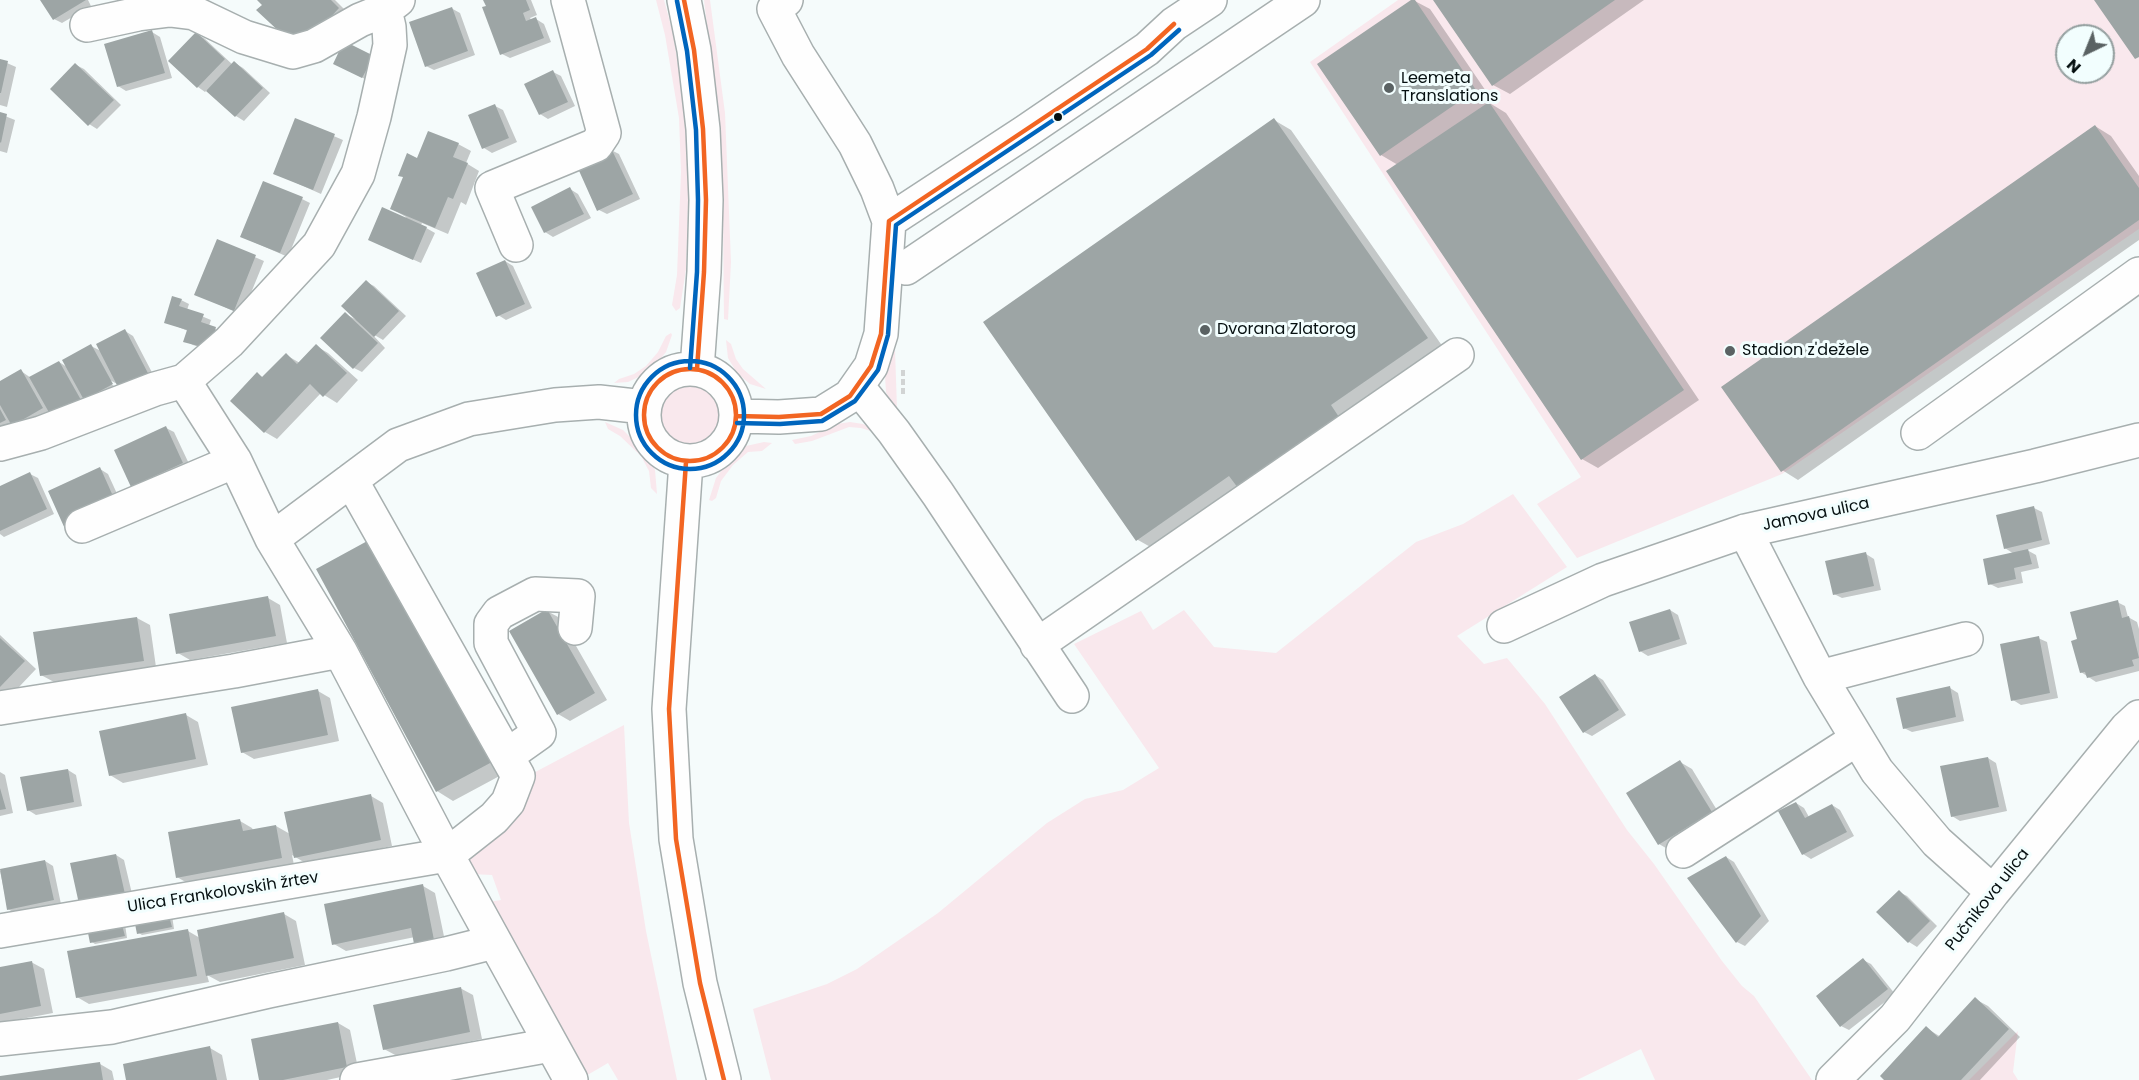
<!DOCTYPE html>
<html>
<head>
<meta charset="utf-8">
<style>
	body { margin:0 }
	#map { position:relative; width:2139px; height:1080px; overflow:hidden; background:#f5fbfb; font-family:Poppins,sans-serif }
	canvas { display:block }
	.north { position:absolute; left:2055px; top:24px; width:60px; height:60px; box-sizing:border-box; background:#f2fefe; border:2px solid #949f9f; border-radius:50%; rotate:223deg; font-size:16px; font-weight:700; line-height:24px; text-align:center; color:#061011 }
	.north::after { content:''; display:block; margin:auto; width:21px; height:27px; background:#5a6263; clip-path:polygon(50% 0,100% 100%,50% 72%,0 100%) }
</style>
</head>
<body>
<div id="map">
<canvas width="2139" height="1080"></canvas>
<div class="north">N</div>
</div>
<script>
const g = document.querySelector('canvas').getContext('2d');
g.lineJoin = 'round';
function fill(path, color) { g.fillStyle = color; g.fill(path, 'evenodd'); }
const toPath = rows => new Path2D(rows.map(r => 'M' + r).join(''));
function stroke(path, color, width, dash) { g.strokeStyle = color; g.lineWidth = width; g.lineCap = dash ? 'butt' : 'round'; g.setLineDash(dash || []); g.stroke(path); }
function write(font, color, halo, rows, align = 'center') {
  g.font = font + ' Poppins,sans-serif'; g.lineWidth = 6; g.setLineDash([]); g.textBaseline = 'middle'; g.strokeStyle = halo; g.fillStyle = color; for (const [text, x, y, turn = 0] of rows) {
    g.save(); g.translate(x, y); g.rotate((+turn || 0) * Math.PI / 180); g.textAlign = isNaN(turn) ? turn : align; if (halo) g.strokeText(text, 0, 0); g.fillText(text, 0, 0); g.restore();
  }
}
const green = toPath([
	[656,0,664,0,673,33,686,117,689,173,686,269,680,308,676,311,672,305,677,275,681,172,679,118,665,35],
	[704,0,710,0,725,113,731,262,728,320,724,319,723,216,717,109],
	[1398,0,2139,0,2139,229,1782,474,1577,558,1537,504,1581,477,1310,62],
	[2067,36,2103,36,2103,72,2067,72],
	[671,333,672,335,666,352,656,364,645,374,628,382,614,383,619,379,634,374,646,366,658,352,666,336],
	[726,340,731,344,736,359,743,369,766,389,750,384,737,373,728,358],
	[895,349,897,409,892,407,886,392,885,376],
	'660 413a32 32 0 1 1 64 0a32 32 0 1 1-64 0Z',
	[605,422,623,430,644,451,655,470,657,494,651,488,649,471,641,456,620,436,608,429],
	[850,422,863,424,874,430,877,433,861,428,849,427,812,441,795,444,792,440,811,436,837,424],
	[764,442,772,443,762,451,748,452,733,465,721,481,716,498,712,501,709,500,716,478,729,461,746,446],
	[1513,494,1567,567,1457,636,1484,664,1507,658,1545,704,1627,830,1654,864,1722,961,1742,986,1754,996,1812,1080,1655,1080,1641,1049,1577,1080,771,1080,753,1009,827,984,857,969,938,913,1047,823,1085,799,1123,790,1159,768,1074,644,1141,611,1153,630,1184,610,1214,647,1276,653,1416,542,1463,524],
	[624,725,629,823,646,931,677,1080,618,1080,608,1063,584,1077,488,902,501,900,492,875,471,874,463,857,524,778],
	[2018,1031,2013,1072,2018,1080,1969,1080]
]);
const shadow = toPath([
	[42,0,88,0,91,6,62,23,54,19],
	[259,0,335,0,351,16,297,42],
	[485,0,531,0,537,15,530,18,532,21,536,19,544,24,551,42,510,58,502,54],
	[1413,0,1430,9,1492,100,1488,102,1506,113,1699,400,1598,468,1582,459,1398,165,1381,155],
	[1434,0,1644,0,1510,94,1493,85],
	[451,8,460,13,475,55,434,70,426,66],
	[152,32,160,37,172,78,126,91,118,86],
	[196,34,204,38,233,65,235,63,243,68,270,93,244,121,236,116,207,90,205,92,198,87],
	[373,57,371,82,343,68],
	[0,60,16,67,7,107,0,105],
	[76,65,84,69,121,105,97,129,89,124],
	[553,72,561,76,575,106,548,119,540,114],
	[495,106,503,110,517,142,492,153,484,148],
	[0,114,15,120,7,153,0,151],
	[296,120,343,140,321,194,274,173],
	[1274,120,1291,130,1443,347,1154,549,1138,540,985,322],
	[2095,126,2111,136,2139,176,2139,240,1798,480,1782,470],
	[458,144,471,151,466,163,479,171,466,205,461,202,448,234,422,223,421,225,435,233,421,263,378,244,406,217,392,209,418,160],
	[611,150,619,154,640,199,607,214,599,210],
	[570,189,578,194,591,218,553,237,545,232],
	[302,199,310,203,288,257,242,237],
	[217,241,264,261,242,315,196,294],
	[505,261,513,266,532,308,506,320,498,315],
	[366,282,374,286,406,316,383,340,371,333,385,348,362,372,354,368,345,314,357,320],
	[181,300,189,304,187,310,211,320,209,326,224,333,218,353,193,345,185,341,188,331,166,322],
	[125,331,133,336,157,382,0,432,0,382,21,371,31,378,59,362,67,367,91,346,101,351],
	[108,379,119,385,119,389,106,381],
	[316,346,328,353,358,380,337,403,321,393,277,439,265,432,257,374,264,378,286,355,300,363],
	[166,428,174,432,191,468,140,491,132,486],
	[100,469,108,474,124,509,50,492],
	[30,474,38,478,54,514,4,537,0,534,0,487],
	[2034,508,2042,512,2050,544,2027,550,2036,555,2039,568,2021,572,2023,583,1998,588,1990,584,2014,554,2005,548],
	[1866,554,1874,559,1881,590,1842,598,1834,594],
	[318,569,507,772,453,801,437,791],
	[268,598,280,605,287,643,190,660,178,653],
	[2117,602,2125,606,2128,617,2137,622,2139,629,2139,671,2096,682,2081,672],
	[1670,610,1678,615,1687,644,1648,656,1640,651],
	[547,611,560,618,607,700,570,721,558,714],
	[137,618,150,625,156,667,54,682,41,675],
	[0,635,36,669,2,705,0,704],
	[2038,638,2047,642,2058,698,2021,705,2013,700],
	[1595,675,1603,680,1626,715,1592,736,1584,732],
	[1950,688,1958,693,1964,721,1912,732,1904,728],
	[318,691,330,698,339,741,254,759,242,752],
	[186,715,198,722,208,765,123,783,110,775],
	[1988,758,1996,763,2007,811,1960,821,1952,816],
	[1680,762,1692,769,1723,820,1671,851,1659,844],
	[68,770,76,775,82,806,36,815,28,810],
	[0,772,5,775,13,813,0,816],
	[371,796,383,803,392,846,307,864,292,855,294,865,189,884,177,877,240,821,252,828,253,830,276,826,290,834],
	[1796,803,1804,808,1809,817,1832,805,1840,810,1854,836,1811,859,1803,854],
	[116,855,124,860,133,898,88,907],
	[1726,857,1734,862,1769,921,1745,946,1737,942,1689,879],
	[45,861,53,866,61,904,16,914,8,909,0,871],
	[423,886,435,893,446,946,415,937,346,951,334,944],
	[1899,892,1907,896,1937,926,1917,947,1909,942],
	[284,914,296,921,305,965,220,982,207,975,209,982,89,1004,77,997,188,931,200,938],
	[172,915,174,929,142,935,139,933],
	[125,924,127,938,95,944,92,942],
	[1863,960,1871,964,1895,994,1849,1030,1841,1026],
	[31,962,44,969,53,1013,0,1023,0,969],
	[460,988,473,995,482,1039,397,1056,384,1049],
	[1975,999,1988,1006,2020,1037,1980,1080,1887,1080,1926,1028,1941,1037],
	[338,1023,350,1030,359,1073,327,1080,261,1080],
	[210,1048,222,1055,227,1080,128,1080],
	[100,1064,112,1071,114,1080,0,1080,0,1077]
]);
const building = toPath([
	[40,0,86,0,53,20],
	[257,0,331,0,339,8,320,29,284,36,256,10,262,5],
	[483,0,526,0,530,10,523,13,526,21,536,17,544,38,500,55,482,7,486,6],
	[1411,0,1415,0,1476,90,1380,156,1317,64],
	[1433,0,1615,0,1492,86],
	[2094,0,2139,0,2139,57,2135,59],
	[452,7,468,51,425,67,409,22],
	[152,30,165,73,117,87,104,44],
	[196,32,225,59,197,88,168,61],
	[344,41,374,56,362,78,333,64],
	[0,59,8,61,1,93,0,93],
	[234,61,263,88,235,117,206,91],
	[75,63,114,100,88,126,50,89],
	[553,70,568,102,539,115,524,84],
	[1489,102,1684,390,1581,460,1386,171],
	[495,104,509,138,482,149,468,115],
	[0,112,7,114,1,143,0,142],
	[295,118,335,134,313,190,273,174],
	[1274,118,1428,338,1331,405,1345,426,1244,496,1229,476,1136,541,983,322],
	[2095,125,2139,188,2139,220,1781,472,1721,387],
	[428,131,459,143,453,157,468,163,453,199,448,197,435,228,390,209,403,177,398,176,407,153,417,158],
	[611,148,633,194,597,211,576,164],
	[263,181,303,197,280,253,240,237],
	[570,187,584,214,544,233,531,207],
	[382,207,427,227,413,260,368,240],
	[217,239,256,255,234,311,194,295],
	[505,260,525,304,496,317,476,273],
	[366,280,399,311,374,337,341,306],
	[172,296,182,299,179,306,204,314,201,322,216,327,210,349,183,342,187,330,164,323],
	[345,312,378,343,353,369,320,338],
	[125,329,150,377,121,393,96,344],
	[91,344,113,384,84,400,62,360],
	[316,344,347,373,323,397,310,384,264,433,230,401,257,372,262,377,286,353,297,364],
	[59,361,81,400,51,416,29,377],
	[21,369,43,408,12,426,0,405,0,381],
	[0,409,6,420,0,423],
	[166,426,183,463,131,487,114,450],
	[100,467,117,505,65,529,48,491],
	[30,472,47,509,0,531,0,486],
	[2034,506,2042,540,2004,549,1996,515],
	[371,539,492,762,436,792,316,569],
	[2028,549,2032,564,2014,568,2016,579,1988,585,1983,559],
	[1866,552,1874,586,1833,595,1825,561],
	[268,596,276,636,176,654,169,614],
	[2118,600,2122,618,2129,616,2139,658,2132,660,2134,666,2087,678,2085,672,2080,673,2071,641,2077,639,2070,612],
	[547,609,595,693,557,715,509,631],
	[1670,609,1680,639,1639,652,1629,622],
	[137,617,144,661,40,676,33,632],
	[2039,636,2050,693,2011,701,2000,644],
	[0,638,25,661,0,687],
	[1595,674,1619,710,1583,733,1559,697],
	[1950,686,1956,717,1903,729,1896,698],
	[318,689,328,735,241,753,231,707],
	[186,713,196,759,109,776,99,731],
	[1988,757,1999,807,1951,817,1940,766],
	[1680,760,1712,812,1658,845,1626,793],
	[68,769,74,802,27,811,20,777],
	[0,788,6,809,0,810],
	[371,794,381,840,294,858,284,812],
	[1796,802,1805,818,1832,804,1847,832,1802,855,1778,811],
	[240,819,243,831,276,825,282,858,176,878,168,832],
	[116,854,125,894,79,904,70,863],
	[1726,856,1761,916,1736,943,1687,878],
	[45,860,54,900,7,910,0,869],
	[423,884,434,940,414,944,411,928,332,945,324,904],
	[1899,890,1930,921,1908,943,1876,912],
	[168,912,172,927,137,934,134,919],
	[284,912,294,958,206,976,197,930],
	[121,921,125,936,90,943,87,928],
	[188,929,197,976,76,998,67,951],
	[1863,958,1888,989,1840,1027,1816,996],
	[32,961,41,1006,0,1014,0,967],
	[461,987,470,1032,383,1050,373,1005],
	[1975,997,2009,1029,1961,1080,1884,1080,1880,1076,1926,1026,1938,1037],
	[338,1022,347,1067,283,1080,259,1080,251,1039],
	[210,1046,217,1080,126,1080,123,1064],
	[100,1062,103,1080,0,1080,0,1076]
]);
const path = toPath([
	[903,370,903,396]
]);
const minor = toPath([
	[398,0,385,10,389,27,390,45,374,117,358,174,319,245,229,342,184,381,235,461,272,539,398,445,469,419,555,405,599,402,644,407],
	[684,0,694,50,703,129,706,200,704,272,697,369],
	[87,25,138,14,170,10,194,13,244,37,293,52,314,46,360,20,385,10],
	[889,221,1025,132,1147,49,1174,24,1210,0],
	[516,245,492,188,596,145,604,133,568,0],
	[906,268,1303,0],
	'644 415a46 46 0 1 1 92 0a46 46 0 1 1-92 0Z',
	[857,386,894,432,938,494,1072,696],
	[737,416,779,417,821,414,850,396,871,366,881,334,889,221,877,189,855,144,798,55,774,9,786,0],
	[1918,433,2139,274],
	[0,444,41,433,155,389,184,381],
	[686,462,669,709,676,839,700,983,724,1080],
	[82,526,235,461],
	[1745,531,1820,677,1877,771,1937,842,1993,892],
	[272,539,340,651,447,855,571,1080],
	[1504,626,1603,580,1745,531,2035,466,2139,440],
	[1037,645,1457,355],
	[1820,677,1966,639],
	[0,708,234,671,340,651],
	[508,755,539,733,491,643,491,624,499,613,535,594,578,596,575,628],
	[1683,851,1857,739],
	[0,931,447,855,494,818,508,802,518,776,351,480],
	[0,1039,112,1027,269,991,446,954,494,942],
	[357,1080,551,1045],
	[1833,1080,1895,1018,1993,892,2127,728,2139,717]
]);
const bus1 = toPath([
	[684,0,694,50,703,129,706,200,704,272,697,369],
	'644 415a46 46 0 1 1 92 0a46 46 0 1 1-92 0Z',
	[737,416,779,417,821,414,850,396,871,366,881,334,889,221,1147,49,1174,24],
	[686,462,669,709,676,839,700,983,724,1080]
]);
const bus2 = toPath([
	[677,1,687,51,696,130,698,200,697,272,690,368],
	'636 415a54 54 0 1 1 108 0a54 54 0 1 1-108 0Z',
	[737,423,780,424,822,421,855,401,878,370,888,335,896,225,1151,55,1179,30]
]);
const markers = [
	[1389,88,6,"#5a6263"],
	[1058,117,5,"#061011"],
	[1205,330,6,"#5a6263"],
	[1730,351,6,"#5a6263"]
];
const poiNames = [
	["Leemeta",1401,79],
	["Translations",1401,97],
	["Dvorana Zlatorog",1217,330],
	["Stadion z'dežele",1742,351]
];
const streetNames = [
	["Jamova ulica",1816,515,-12],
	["Ulica Frankolovskih žrtev",223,893,-9],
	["Pučnikova ulica",1988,900,-52]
];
fill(green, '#f9e8ed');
fill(shadow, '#0003');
fill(building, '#9da5a5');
stroke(minor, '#a7afaf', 36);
stroke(path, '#d2d4d4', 4, [6, 3]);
stroke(minor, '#fefefe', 33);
stroke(bus1, '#f26522', 4.5);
stroke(bus2, '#0065bd', 4.5);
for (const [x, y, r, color] of markers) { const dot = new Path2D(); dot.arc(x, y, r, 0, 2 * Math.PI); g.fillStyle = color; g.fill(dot); stroke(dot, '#f2fefe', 2); }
write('16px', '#061011', '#f2fefe', poiNames, 'left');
write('16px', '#061011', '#f2fefe', streetNames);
</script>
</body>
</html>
